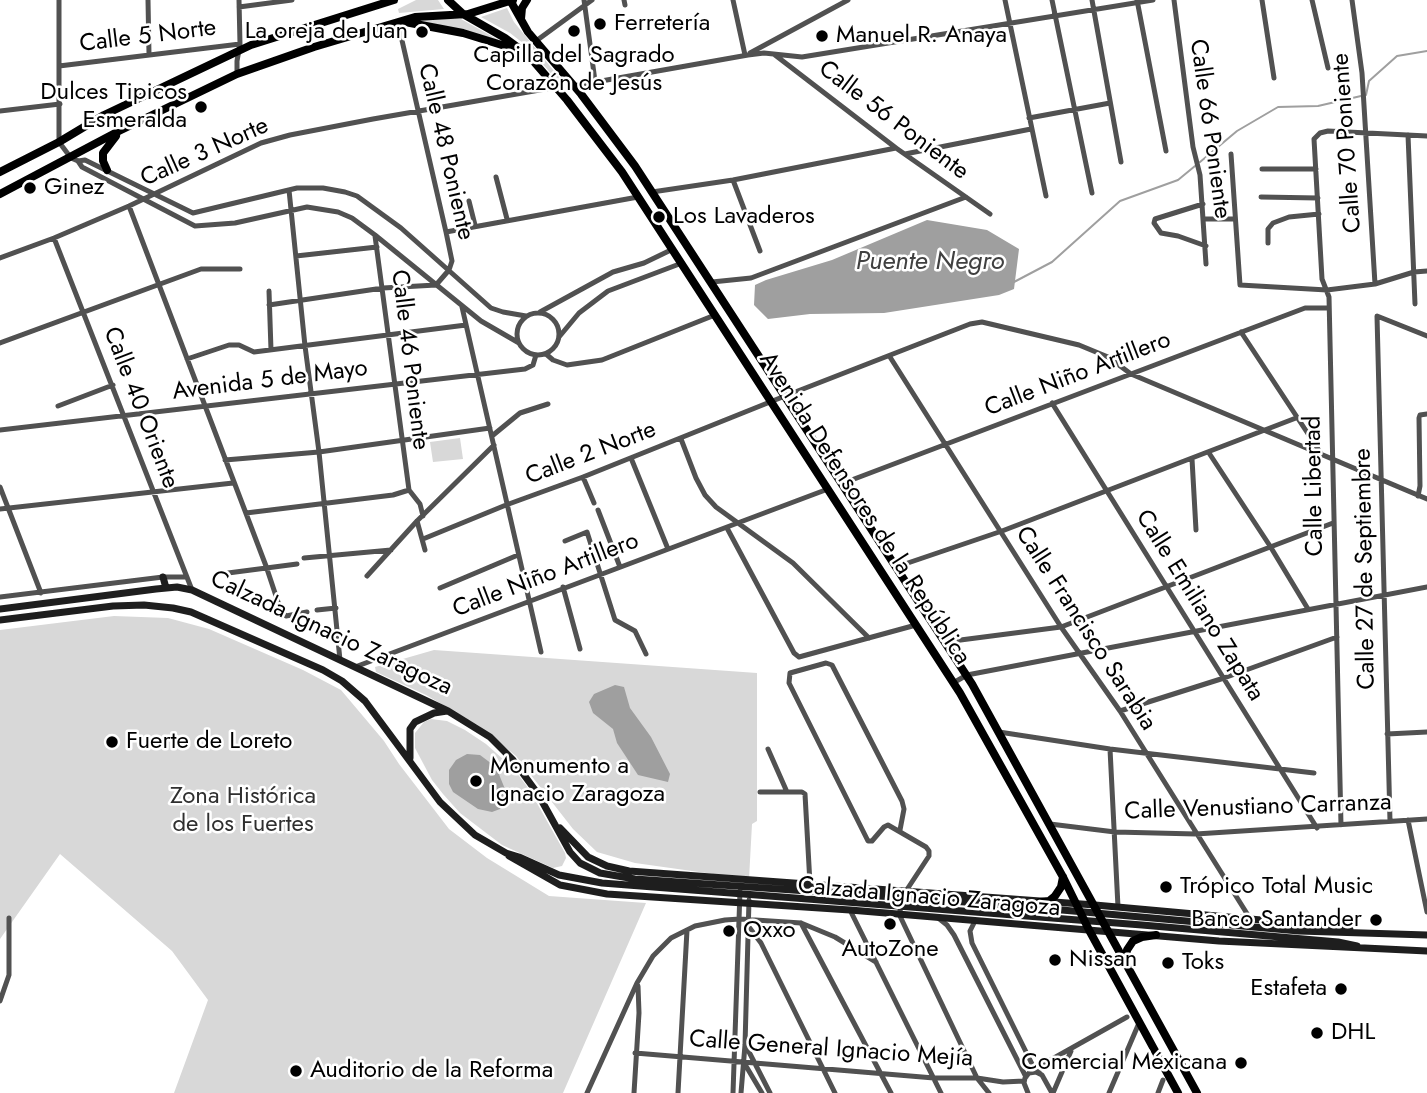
<!DOCTYPE html>
<html>
<head>
<meta charset="utf-8">
<style>
	body { margin:0 }
	canvas { display:block; background:#fff }
</style>
</head>
<body>
<canvas width="1427" height="1093"></canvas>
<script>
const g = document.querySelector('canvas').getContext('2d');
g.lineJoin = 'round';
function fill(path, color) { g.fillStyle = color; g.fill(path, 'evenodd'); }
const toPath = rows => new Path2D(rows.map(r => 'M' + r).join(''));
function stroke(path, color, width, dash) { g.strokeStyle = color; g.lineWidth = width; g.lineCap = dash ? 'butt' : 'round'; g.setLineDash(dash || []); g.stroke(path); }
function write(font, color, halo, rows, align = 'center') {
  g.font = font + ' Jost,sans-serif'; g.lineWidth = 5; g.setLineDash([]); g.textBaseline = 'middle'; g.strokeStyle = halo; g.fillStyle = color; for (const [text, x, y, turn = 0] of rows) {
    g.save(); g.translate(x, y); g.rotate((+turn || 0) * Math.PI / 180); g.textAlign = isNaN(turn) ? turn : align; if (halo) g.strokeText(text, 0, 0); g.fillText(text, 0, 0); g.restore();
  }
}
const green = toPath([
	[416,0,438,0,444,9,399,13,398,9],
	[507,8,514,22,563,82,560,84,528,47,510,33,481,17],
	[424,19,461,19,504,43,419,21],
	[460,438,463,459,433,462,430,442],
	[114,616,168,618,209,629,303,670,341,690,384,741,399,764,449,829,487,858,549,896,646,903,563,1093,174,1093,208,1000,172,951,60,854,0,939,0,630],
	[434,650,757,673,757,821,752,824,749,879,635,863,597,852,573,829,516,756,479,726,426,695,376,672,375,667],
	[431,719,447,721,465,730,486,744,513,768,529,789,565,853,566,858,562,866,553,868,502,845,460,813,443,794,432,780,415,748,415,733,424,722]
]);
const water = toPath([
	[927,220,987,230,1019,249,1014,289,999,295,884,313,810,314,768,319,754,305,755,285,766,280,832,260],
	[615,685,624,687,630,708,651,737,670,774,668,782,638,775,617,743,613,729,593,713,589,702,594,694],
	[467,754,480,755,496,767,507,794,507,800,500,809,492,812,478,809,453,792,449,784,449,770,456,760]
]);
const stream = toPath([
	[1366,95,1369,81,1397,56,1427,51],
	[1200,162,1237,131,1278,107,1318,106,1361,96],
	[1014,282,1052,262,1120,201,1178,180,1195,166]
]);
const minor = toPath([
	[59,0,59,142,71,158,78,161,85,160,193,213,297,188,323,188,345,192,357,196,401,228,491,308,503,312,526,316],
	[148,0,149,54],
	[584,0,595,81],
	[624,0,625,5],
	[733,0,745,55],
	[1005,0,1046,196],
	[1052,0,1092,193],
	[1092,0,1121,162],
	[1137,0,1166,151],
	[1174,0,1193,147,1200,175,1206,264],
	[1262,0,1274,78],
	[1312,0,1328,68],
	[1352,0,1362,73,1375,284],
	[239,7,292,0],
	[536,41,592,0],
	[750,53,848,0],
	[775,55,896,148,990,214],
	[59,66,240,44],
	[237,74,237,61,240,44,239,0],
	[573,86,748,55,764,53,802,57,1153,0],
	[0,111,60,104],
	[1029,118,1110,103],
	[1408,135,1415,304],
	[905,154,1031,129],
	[1231,154,1240,285,1327,290,1375,284,1414,272,1427,271],
	[78,161,82,167,195,226,235,223,307,207,338,212,352,218,375,235,481,321,519,343],
	[1262,169,1316,169],
	[496,177,507,219],
	[733,180,760,251],
	[289,190,305,346,319,452,340,660],
	[652,192,733,180,896,148],
	[1261,197,1318,198],
	[469,201,475,225],
	[1203,204,1155,219,1154,223,1161,233,1178,236,1206,246],
	[129,206,266,566,281,611,286,616,307,612],
	[1204,219,1235,219],
	[446,232,638,197],
	[375,236,409,490],
	[54,238,192,590],
	[1268,243,1268,229,1273,223,1289,217,1319,214],
	[296,256,377,247],
	[0,258,54,238,129,206,261,143,290,135,373,119,557,87],
	[712,282,751,278,966,197],
	[269,291,271,350],
	[269,305,383,288,436,285,449,270,452,261,446,232,398,23],
	[462,307,541,652],
	[540,312,613,272,644,263,673,249],
	'517 334a21 21 0 1 1 42 0a21 21 0 1 1-42 0Z',
	[1241,332,1322,455],
	[559,337,579,313,608,291,682,263],
	[0,343,201,269,240,269],
	[546,354,553,360,567,365,602,360,715,315],
	[890,357,1061,627,1120,711,1251,920],
	[187,359,229,345,239,345,254,352,466,325],
	[1052,403,1317,828],
	[58,406,113,385],
	[0,430,525,369,533,365,536,355],
	[492,436,520,413,548,404],
	[681,439,696,478,705,495,716,507,793,563,869,638],
	[1209,453,1270,546,1308,609],
	[631,458,668,549],
	[1192,459,1196,530],
	[225,460,319,452,490,428],
	[583,477,594,503],
	[841,484,1305,308,1328,308],
	[0,487,41,593],
	[409,490,420,504,423,516],
	[1418,496,1420,486,1419,418,1420,415,1427,414],
	[0,509,233,483],
	[598,510,620,567],
	[246,513,393,495,409,490],
	[417,521,425,550],
	[727,528,794,653,799,657,916,625],
	[423,539,506,505,583,477,785,396,970,324,982,322,1079,345,1108,357,1131,374,1427,499],
	[565,541,587,532,615,620,635,631,646,654],
	[304,558,391,550],
	[896,567,1002,531,1296,418],
	[228,573,297,564],
	[367,576,417,521,494,445],
	[563,587,580,649],
	[440,588,518,555],
	[0,597,163,577,186,577],
	[317,610,336,608],
	[945,642,1061,627,1333,523],
	[355,667,828,489],
	[953,683,967,675,1427,587],
	[1120,711,1224,678,1337,637],
	[999,732,1110,749,1314,773],
	[1387,734,1427,732],
	[768,749,787,792],
	[1110,749,1118,907],
	[760,792,802,792,805,794,810,884],
	[1408,820,1427,912],
	[1390,821,1377,316,1427,336],
	[1050,824,1115,832,1196,834,1427,819],
	[1341,825,1329,297,1322,279,1314,139,1320,133,1328,131,1427,136],
	[900,830,904,809,902,801,832,665,826,663,790,673,789,683,868,841,872,841,884,827,888,825,926,847,929,851,929,856,906,891,899,914,977,1078,989,1093],
	[850,910,941,1093],
	[937,917,947,925,954,935,1026,1077],
	[975,921,970,931,972,943,1036,1072],
	[801,923,891,1093],
	[749,927,761,943,835,1093],
	[0,1001,9,975,9,918],
	[746,1046,770,1093],
	[635,1053,934,1078,977,1078,1003,1082,1024,1081],
	[743,1061,762,1093],
	[1038,1072,1045,1063,1127,1017],
	[587,1093,637,983,653,956,671,938,695,926,725,920,740,919,801,923,835,937,876,962],
	[634,1093,639,1013,638,986],
	[678,1093,687,930],
	[733,1093,740,891],
	[741,1093,745,1045,749,900],
	[1028,1093,1024,1083,1025,1078,1029,1073,1036,1072,1042,1075,1052,1093],
	[1053,1093,1071,1051],
	[1109,1093,1139,1023],
	[1158,1093,1163,1080]
]);
const secondary = toPath([
	[163,577,166,588],
	[0,609,156,589,177,587,192,590,448,711,490,737,513,760,538,794,570,852,580,863,600,873,635,879,994,904,1299,931,1427,935],
	[0,620,113,606,144,605,173,608,191,612,323,670,342,681,365,701,440,802,475,835,506,853,519,857,559,875,602,883,1142,925,1338,942,1357,946],
	[410,758,410,729,415,722,434,713,447,711],
	[560,828,588,857,607,866,629,871,1095,905,1339,927,1350,930],
	[509,856,560,885,607,894,850,910,1219,941,1427,951]
]);
const primary = toPath([
	[448,0,463,14,505,38,528,55,567,100,622,172,960,693,1063,877,1089,930,1178,1093],
	[510,0,528,32,581,94,635,166,972,684,1197,1093],
	[521,19,522,8,527,0],
	[405,22,463,33,518,50],
	[107,170,103,161,103,153,116,136],
	[0,172,59,142,104,115,251,45,394,0],
	[0,194,119,131,237,74,314,47,415,17,468,14,513,0],
	[1040,902,1049,901,1055,896,1061,887,1063,877],
	[1126,963,1127,950,1133,941,1142,937,1156,935]
]);
const markers = [
	[600,24,7,"#000"],
	[574,31,7,"#000"],
	[422,32,7,"#000"],
	[822,36,7,"#000"],
	[201,107,7,"#000"],
	[30,188,7,"#000"],
	[659,217,7,"#000"],
	[112,742,7,"#000"],
	[476,781,7,"#000"],
	[1166,887,7,"#000"],
	[1376,920,7,"#000"],
	[890,924,7,"#000"],
	[729,931,7,"#000"],
	[1055,960,7,"#000"],
	[1168,963,7,"#000"],
	[1341,989,7,"#000"],
	[1317,1033,7,"#000"],
	[1241,1063,7,"#000"],
	[296,1071,7,"#000"]
];
const poiNames = [
	["Ferretería",614,24],
	["La oreja de Juan",408,32,"right"],
	["Manuel R. Anaya",836,36],
	["Capilla del Sagrado",574,56,"center"],
	["Corazón de Jesús",574,84,"center"],
	["Dulces Tipicos",187,93,"right"],
	["Esmeralda",187,121,"right"],
	["Ginez",44,188],
	["Los Lavaderos",673,217],
	["Fuerte de Loreto",126,742],
	["Monumento a",490,767],
	["Ignacio Zaragoza",490,795],
	["Trópico Total Music",1180,887],
	["Banco Santander",1362,920,"right"],
	["Oxxo",743,931],
	["AutoZone",890,950,"center"],
	["Nissan",1069,960],
	["Toks",1182,963],
	["Estafeta",1327,989,"right"],
	["DHL",1331,1033],
	["Comercial Méxicana",1227,1063,"right"],
	["Auditorio de la Reforma",310,1071]
];
const streetNames = [
	["Calle 5 Norte",148,37,-7],
	["Calle 56 Poniente",893,121,37],
	["Calle 66 Poniente",1209,129,82],
	["Calle 70 Poniente",1348,143,-94],
	["Calle 48 Poniente",445,152,77],
	["Calle 3 Norte",205,153,-24],
	["Calle 46 Poniente",409,360,83],
	["Calle Niño Artillero",1078,375,-21],
	["Avenida 5 de Mayo",270,381,-7],
	["Calle 40 Oriente",140,408,69],
	["Calle 2 Norte",591,454,-21],
	["Calle Libertad",1315,486,-91],
	["Avenida Defensores de la República",864,509,57],
	["Calle 27 de Septiembre",1366,569,-91],
	["Calle Niño Artillero",546,576,-21],
	["Calle Emiliano Zapata",1199,606,58],
	["Calle Francisco Sarabia",1085,629,57],
	["Calzada Ignacio Zaragoza",331,634,25],
	["Calle Venustiano Carranza",1258,808,-2],
	["Calzada Ignacio Zaragoza",929,898,5],
	["Calle General Ignacio Mejía",831,1050,4]
];
const parkNames = [
	["Zona Histórica",243,797],
	["de los Fuertes",243,825]
];
const waterNames = [
	["Puente Negro",930,263]
];
fill(green, '#d8d8d8');
fill(water, '#9f9f9f');
stroke(stream, '#9f9f9f', 2);
stroke(minor, '#515151', 5);
stroke(secondary, '#1e1e1e', 7);
stroke(primary, '#000', 8);
for (const [x, y, r, color] of markers) { const dot = new Path2D(); dot.arc(x, y, r, 0, 2 * Math.PI); g.fillStyle = color; g.fill(dot); stroke(dot, '#fff', 2.5); }
write('24px', '#000', '#fff', poiNames, 'left');
write('24px', '#000', '#fff', streetNames);
write('24px', '#2f2f2f', '#fff', parkNames);
write('italic 26px', '#404040', '#fff', waterNames);
</script>
</body>
</html>
